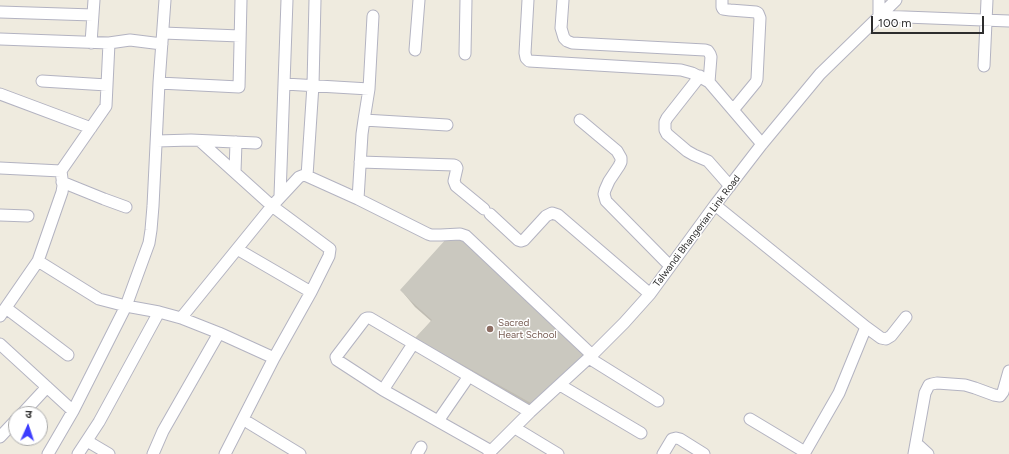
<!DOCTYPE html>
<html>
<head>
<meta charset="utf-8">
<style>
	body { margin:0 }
	#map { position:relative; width:1009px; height:454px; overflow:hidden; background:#efebdf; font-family:Figtree,"Noto Sans Devanagari",sans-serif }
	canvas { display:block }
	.north { position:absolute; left:8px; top:406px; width:40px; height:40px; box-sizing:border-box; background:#fff; border:1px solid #ababab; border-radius:50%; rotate:3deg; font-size:11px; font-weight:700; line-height:16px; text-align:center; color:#2d2d2d }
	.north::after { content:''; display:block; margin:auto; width:14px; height:18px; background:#3d3dfe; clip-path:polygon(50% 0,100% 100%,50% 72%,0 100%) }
	.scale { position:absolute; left:871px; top:16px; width:113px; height:18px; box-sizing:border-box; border:2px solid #2d2d2d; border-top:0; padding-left:5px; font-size:12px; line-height:14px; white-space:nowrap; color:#2d2d2d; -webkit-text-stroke:3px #fff; paint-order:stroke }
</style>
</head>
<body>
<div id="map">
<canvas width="1009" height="454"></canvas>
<div class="north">उ</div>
<div class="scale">100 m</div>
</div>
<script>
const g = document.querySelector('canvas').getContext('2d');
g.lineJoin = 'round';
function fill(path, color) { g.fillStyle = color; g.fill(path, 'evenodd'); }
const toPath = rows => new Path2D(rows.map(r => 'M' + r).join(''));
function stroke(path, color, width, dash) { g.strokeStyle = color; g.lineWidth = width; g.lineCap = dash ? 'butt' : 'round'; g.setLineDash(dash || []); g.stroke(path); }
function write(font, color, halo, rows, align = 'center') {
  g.font = font + ' Figtree,sans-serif'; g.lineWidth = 3; g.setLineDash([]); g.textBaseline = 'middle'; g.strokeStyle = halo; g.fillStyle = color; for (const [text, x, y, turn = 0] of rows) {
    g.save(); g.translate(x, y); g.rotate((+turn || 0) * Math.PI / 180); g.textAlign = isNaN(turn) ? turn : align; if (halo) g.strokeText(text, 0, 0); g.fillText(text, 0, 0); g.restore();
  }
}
const shadow = toPath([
	[402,290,583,355,534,408,419,343,416,338,431,321,415,307,405,295]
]);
const building = toPath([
	[447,238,461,238,584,355,531,403,415,338,432,320,411,301,400,290]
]);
const minor = toPath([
	[528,0,525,53,526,58,529,61,681,70,692,73,702,78,709,82,762,144],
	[563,0,561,28,564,38,567,41,572,43,705,50,708,51,710,54,711,57,709,82],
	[722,0,722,7,723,9,730,10,756,12,758,13,760,18,757,79,756,82,733,110],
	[879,0,879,16,1009,21],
	[0,12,93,15],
	[163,33,240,36],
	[0,39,109,43,130,40,162,44],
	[91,43,94,0],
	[415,50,419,0],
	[465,54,466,0],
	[984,66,987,0],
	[700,76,667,118,665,122,665,130,667,134,687,151,694,155,708,161,730,186],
	[42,81,107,85],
	[159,83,239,87,241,0],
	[285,84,369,89,373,16],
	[0,94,91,128],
	[364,120,369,89],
	[580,120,617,151,621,158,621,162,619,166,609,181,605,190,604,194,606,201,670,266],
	[157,141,191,140,256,143],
	[200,141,272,206,330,249,329,256,311,292],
	[360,162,454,165,456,166,457,168,454,181,456,186,484,209],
	[0,168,61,171],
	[235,172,236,142],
	[307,176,313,85,315,0],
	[62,182,104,199,126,207],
	[280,196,287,0],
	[358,199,362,134,364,120,447,125],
	[715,205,866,327,839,393,804,454],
	[490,214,518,240,521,241,524,240,546,216,552,213,558,215,650,294],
	[0,215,28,216],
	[237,249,311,292,274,358],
	[38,261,99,299,126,306,159,312,181,318,219,333,274,358,225,454],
	[6,308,68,355],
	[0,316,38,261,62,192,63,186,61,171,63,168,106,106,109,43],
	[181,318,272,206,299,177,304,175,307,176,358,199,428,234,431,235,441,235,460,234,466,236,592,355],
	[866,327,881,338,886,339,891,336,906,317],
	[0,344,73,411],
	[589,358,658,401],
	[560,385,641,433],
	[383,390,413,344],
	[22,414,47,387],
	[750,419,805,452],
	[438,421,469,376],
	[249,423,300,454],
	[515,428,558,454],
	[0,437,16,420],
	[87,441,109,454],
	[916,443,928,454],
	[491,451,383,390,337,360,336,357,365,319,367,318,370,318,530,412],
	[48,454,73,411,126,306,149,243,151,230,153,206,159,83,165,0],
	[78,454,99,422,159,312],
	[153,454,163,431,219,333],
	[417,454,421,447],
	[489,454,491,451,530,412,592,355,624,323,650,294,715,205,762,144,820,74,896,0],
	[663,454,672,439,676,438,680,439,704,454],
	[914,454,925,393,929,385,932,384,937,383,965,385,975,388,994,395,1000,396,1003,392,1009,371]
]);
const markers = [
	[490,329,4,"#8d6e63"]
];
const streetNames = [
	["Talwandi Bhangerian Link Road",697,231,-53]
];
const educationNames = [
	["Sacred",498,323],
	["Heart School",498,335]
];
fill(shadow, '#0003');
fill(building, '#cac8bf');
stroke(minor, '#b3b3c1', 13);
stroke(minor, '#fff', 11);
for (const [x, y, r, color] of markers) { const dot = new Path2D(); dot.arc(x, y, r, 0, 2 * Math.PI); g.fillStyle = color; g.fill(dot); stroke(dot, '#fff', 1.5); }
write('10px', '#2d2d2d', '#fff', streetNames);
write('10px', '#785e54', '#fff', educationNames, 'left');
</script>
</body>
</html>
